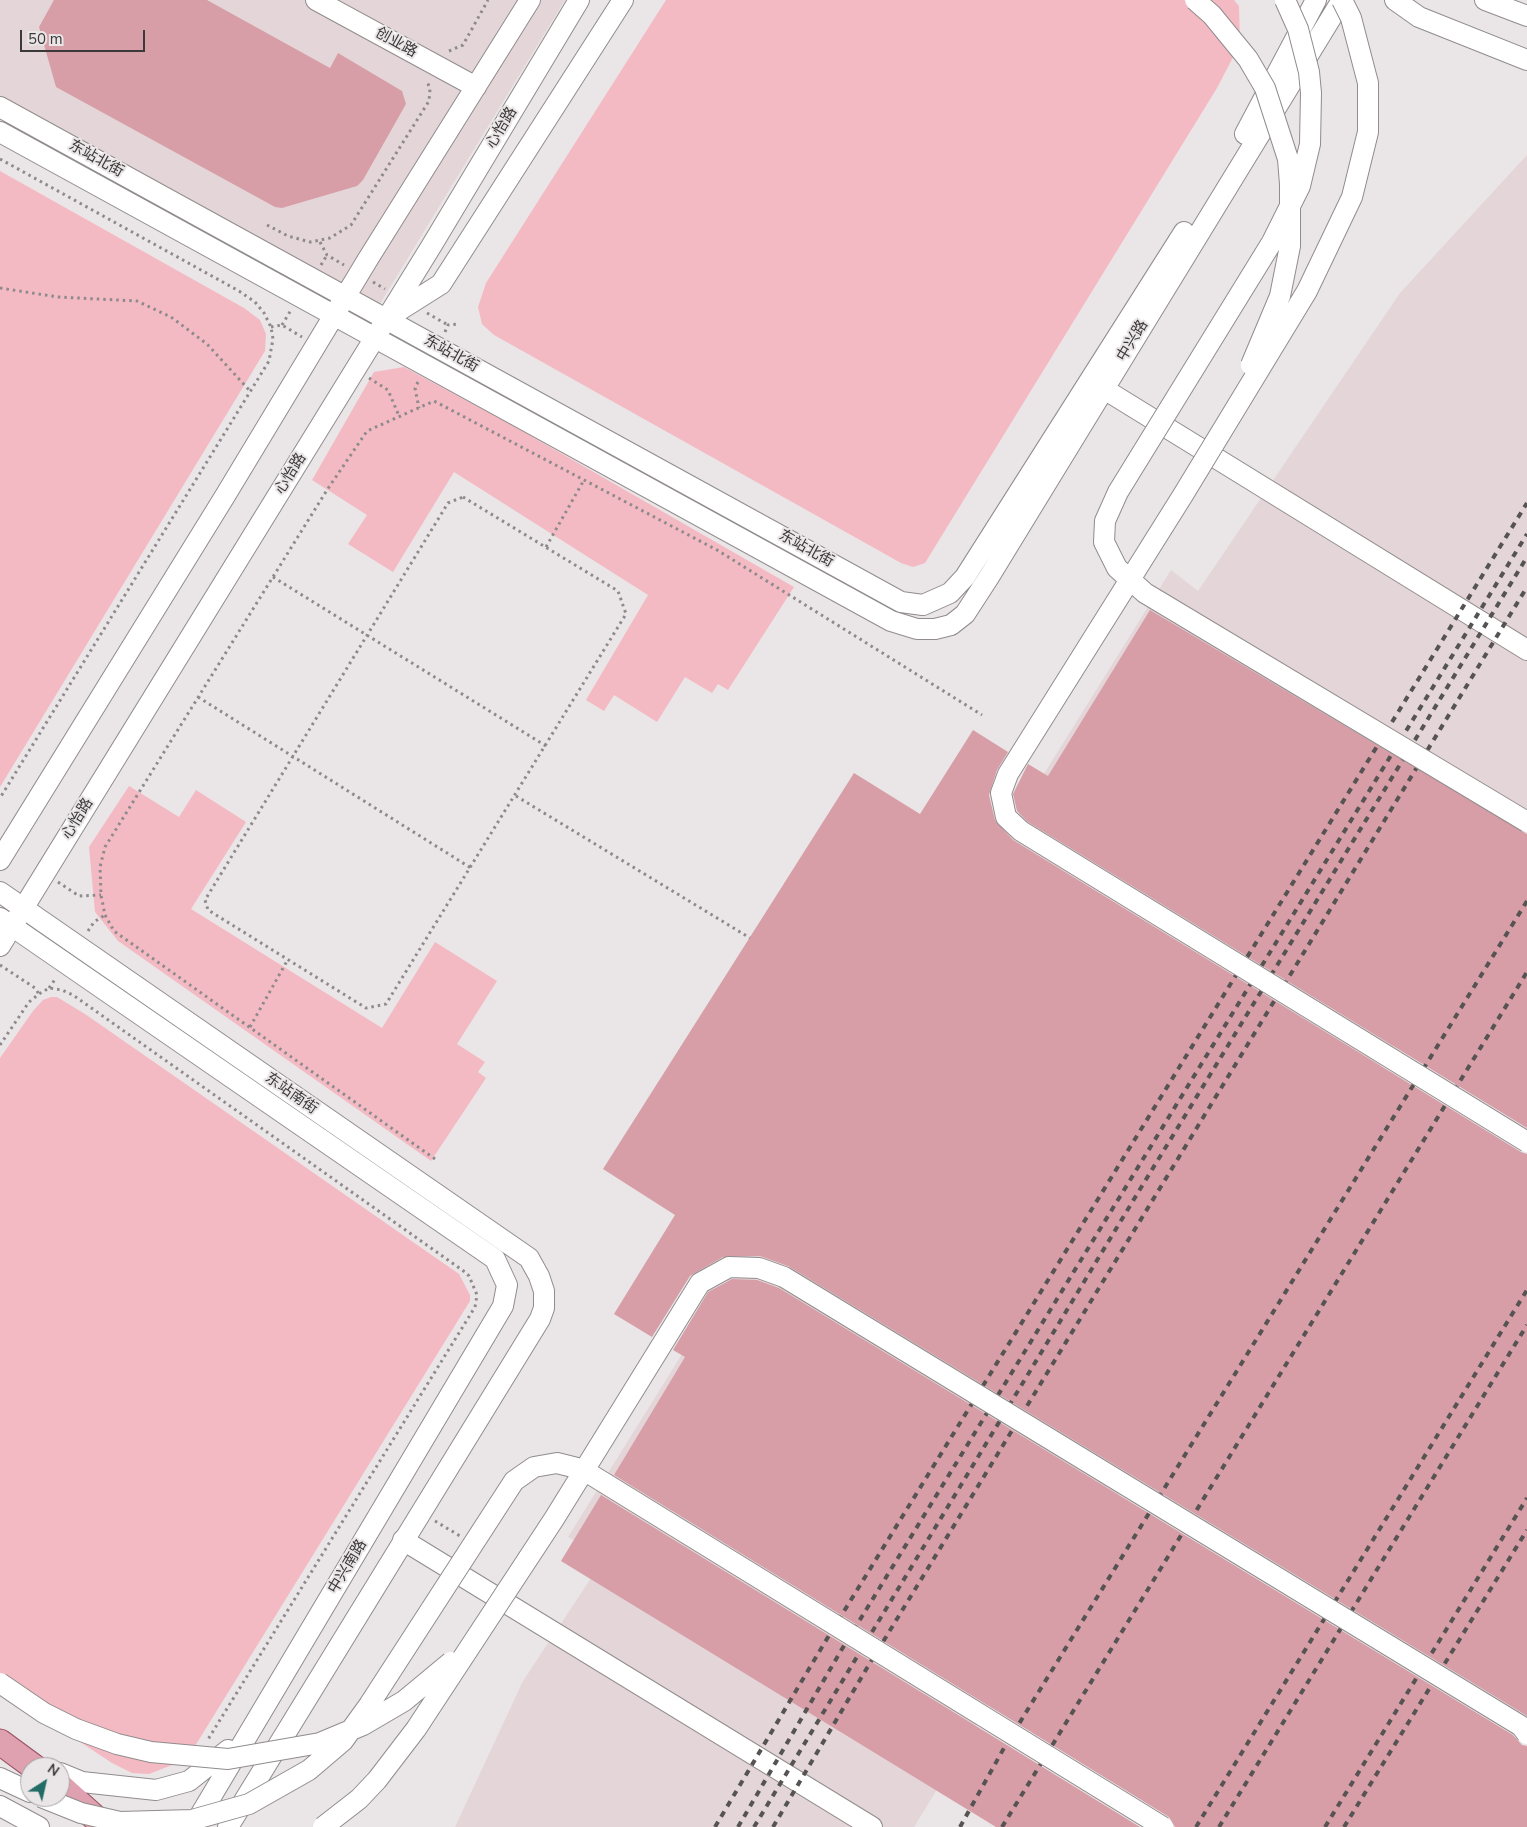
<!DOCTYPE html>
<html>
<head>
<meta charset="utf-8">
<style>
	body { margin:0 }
	#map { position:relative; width:1527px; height:1827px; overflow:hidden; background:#eae5e6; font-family:"Nunito Sans",sans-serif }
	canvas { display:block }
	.north { position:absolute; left:20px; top:1757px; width:50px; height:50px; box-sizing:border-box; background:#eae5e6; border:1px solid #a4a0a1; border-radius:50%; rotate:35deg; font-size:14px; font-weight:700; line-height:20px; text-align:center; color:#3b3939 }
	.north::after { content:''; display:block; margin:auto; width:18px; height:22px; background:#226c66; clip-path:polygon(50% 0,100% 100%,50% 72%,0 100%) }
	.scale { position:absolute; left:20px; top:30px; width:125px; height:22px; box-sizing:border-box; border:2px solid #3b3939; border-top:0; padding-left:6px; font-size:15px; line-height:18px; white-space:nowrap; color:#3b3939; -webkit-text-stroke:4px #eae5e6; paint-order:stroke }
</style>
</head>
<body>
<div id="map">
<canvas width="1527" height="1827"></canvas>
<div class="north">N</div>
<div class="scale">50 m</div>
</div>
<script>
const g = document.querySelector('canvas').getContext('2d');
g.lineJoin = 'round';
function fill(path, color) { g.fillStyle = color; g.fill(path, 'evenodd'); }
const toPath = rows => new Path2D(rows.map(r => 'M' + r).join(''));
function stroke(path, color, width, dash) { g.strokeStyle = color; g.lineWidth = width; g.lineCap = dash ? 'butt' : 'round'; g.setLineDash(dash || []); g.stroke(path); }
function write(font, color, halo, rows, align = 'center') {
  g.font = font + ' "Nunito Sans","Noto Sans SC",sans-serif'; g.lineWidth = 4; g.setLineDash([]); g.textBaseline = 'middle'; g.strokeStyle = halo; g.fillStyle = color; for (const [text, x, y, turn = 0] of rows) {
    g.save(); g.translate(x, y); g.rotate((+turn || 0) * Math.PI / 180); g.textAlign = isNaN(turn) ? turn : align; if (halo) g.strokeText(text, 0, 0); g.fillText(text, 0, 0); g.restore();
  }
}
const built = toPath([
	[0,0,565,0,367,325,0,121],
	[1527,155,1527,828,914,1827,455,1827,523,1681,605,1557,568,1537,1171,570,1198,591,1400,293]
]);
const green = toPath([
	[666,0,1234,0,1239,6,1240,44,1217,88,925,563,913,567,901,563,494,335,482,324,478,307,486,283],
	[0,171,244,308,260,320,266,334,265,351,0,787],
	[404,367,510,424,794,587,728,690,718,684,712,693,685,677,657,722,614,695,604,711,586,700,648,595,454,472,393,572,348,544,367,515,312,480,374,372],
	[129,786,179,817,196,790,246,822,191,909,382,1028,435,942,497,981,457,1044,485,1062,478,1072,486,1078,431,1161,118,941,95,912,89,847],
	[51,997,57,997,85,1014,459,1274,470,1295,470,1301,195,1746,172,1765,149,1774,132,1773,112,1763,0,1689,0,1058,33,1011,43,1000]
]);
const building = toPath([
	[54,0,207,0,330,68,338,53,402,91,406,104,363,180,357,186,282,208,275,207,56,87,39,27],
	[1150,610,1527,834,1527,1128,1028,822,1017,811,1013,794,1028,764,1048,776],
	[973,730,1008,752,997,770,989,795,995,820,1013,840,1521,1152,1527,1154,1527,1716,788,1266,760,1256,723,1257,690,1276,652,1337,614,1314,675,1215,603,1169,854,773,920,814],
	[732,1279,757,1280,779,1288,1513,1735,1522,1745,1527,1746,1527,1827,1175,1827,1169,1817,614,1475,685,1357,673,1350,708,1292],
	[601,1495,1140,1827,996,1827,561,1561]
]);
const path = toPath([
	[449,51,463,45,488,0],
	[0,159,239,291,255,302,264,313,271,327,273,339,269,361,0,798],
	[267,225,288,236,310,242,330,238,351,225,429,101,430,89,427,81],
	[320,242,327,255,344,265],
	[321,265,327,255],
	[373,282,385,289],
	[0,288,58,297,137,301,171,317,207,344,250,391],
	[427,313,448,325],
	[282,325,291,310],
	[271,327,282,325,302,337],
	[445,332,448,325,458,324],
	[369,378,388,390,399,416],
	[418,382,415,388,419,408],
	[463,497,618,591,626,614,386,1004,366,1008,208,910,205,900,448,503,463,497],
	[546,547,584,480],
	[273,577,546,746],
	[198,697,471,868],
	[516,796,750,938],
	[58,882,79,896,101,895],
	[88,931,94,922,105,915],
	[0,965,35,988,39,994],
	[49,988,56,978],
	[250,1027,287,961],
	[0,1045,29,1002,39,994,49,988,62,990,73,995,465,1272,469,1276,477,1295,475,1307,207,1741],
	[435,1159,114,931,105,915,101,895,100,867,105,847,327,490,367,431,434,401,717,550,982,715],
	[435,1521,460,1536]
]);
const minor = toPath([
	[316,0,476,87],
	[1395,0,1419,17,1527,60],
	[1485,0,1527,16],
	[0,107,901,602,923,605,950,593,965,577,1184,232],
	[0,132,891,621,917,629,935,629,951,625,965,614,989,577,1342,0],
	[1245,134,1316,0],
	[392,315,441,284,623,0],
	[1104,389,1527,650],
	[0,860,225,496,368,259,530,0],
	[0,892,529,1258,539,1276,544,1291,544,1308,540,1319,228,1827],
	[0,918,495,1259,507,1285,503,1306,193,1827],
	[0,946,432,245,579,0],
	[403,1540,872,1827],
	[60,1773,82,1782,156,1790,189,1781,228,1750],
	[0,1778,30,1792],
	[0,1806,39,1827]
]);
const major = toPath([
	[0,1742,34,1767],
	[60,1786,102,1824]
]);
const rail = toPath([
	[715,1827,825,1642,1527,503],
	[738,1827,842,1649,1527,534],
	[754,1827,1142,1186,1527,557],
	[773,1827,867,1668,1527,587],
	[960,1827,1004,1748,1527,901],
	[1002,1827,1527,972],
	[1196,1827,1527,1290],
	[1219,1827,1527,1325],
	[1325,1827,1527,1498],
	[1344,1827,1527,1530]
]);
const minorBridge = toPath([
	[1195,0,1212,15,1248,59,1265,88,1288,159,1290,184,1290,246,1280,296,1251,365],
	[1285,0,1298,29,1309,72,1311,93,1310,144,1300,186,1272,242,1118,492,1105,521,1104,542,1117,568,1145,593,1527,822],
	[1342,0,1351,18,1368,83,1368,132,1352,197,1307,291,1183,495,1008,774,1001,793,1006,817,1021,831,1527,1142],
	[0,1683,44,1713,76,1729,117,1744,151,1752,228,1759,320,1743,363,1725,404,1701,451,1662],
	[41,1797,81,1813,120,1822,192,1820,249,1804,309,1770,343,1741,369,1705,514,1481,534,1467,557,1463,577,1468,590,1474,1163,1827],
	[323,1827,359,1799,377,1780,416,1729,554,1519,700,1283,729,1267,759,1268,784,1277,1521,1726,1527,1734]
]);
const streetNames = [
	["创业路",396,43,29],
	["心怡路",502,128,-59],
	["东站北街",96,159,29],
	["中兴路",1133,341,-59],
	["东站北街",451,354,29],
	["心怡路",291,474,-58],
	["东站北街",806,549,29],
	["心怡路",78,819,-58],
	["东站南街",291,1094,35],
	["中兴南路",348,1567,-59]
];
fill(built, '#e4d6d8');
fill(green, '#f4bac4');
fill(building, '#d79ea7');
stroke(minor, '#918c8d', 22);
stroke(major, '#985363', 27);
stroke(path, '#8e8a8b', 3, [2.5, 4]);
stroke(minor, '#fff', 20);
stroke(major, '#dfa0af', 25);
stroke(rail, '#565353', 4, [6, 6]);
stroke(minorBridge, '#918c8d', 22, []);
stroke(minorBridge, '#fff', 20);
write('15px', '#3b3939', '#eae5e6', streetNames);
</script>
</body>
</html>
